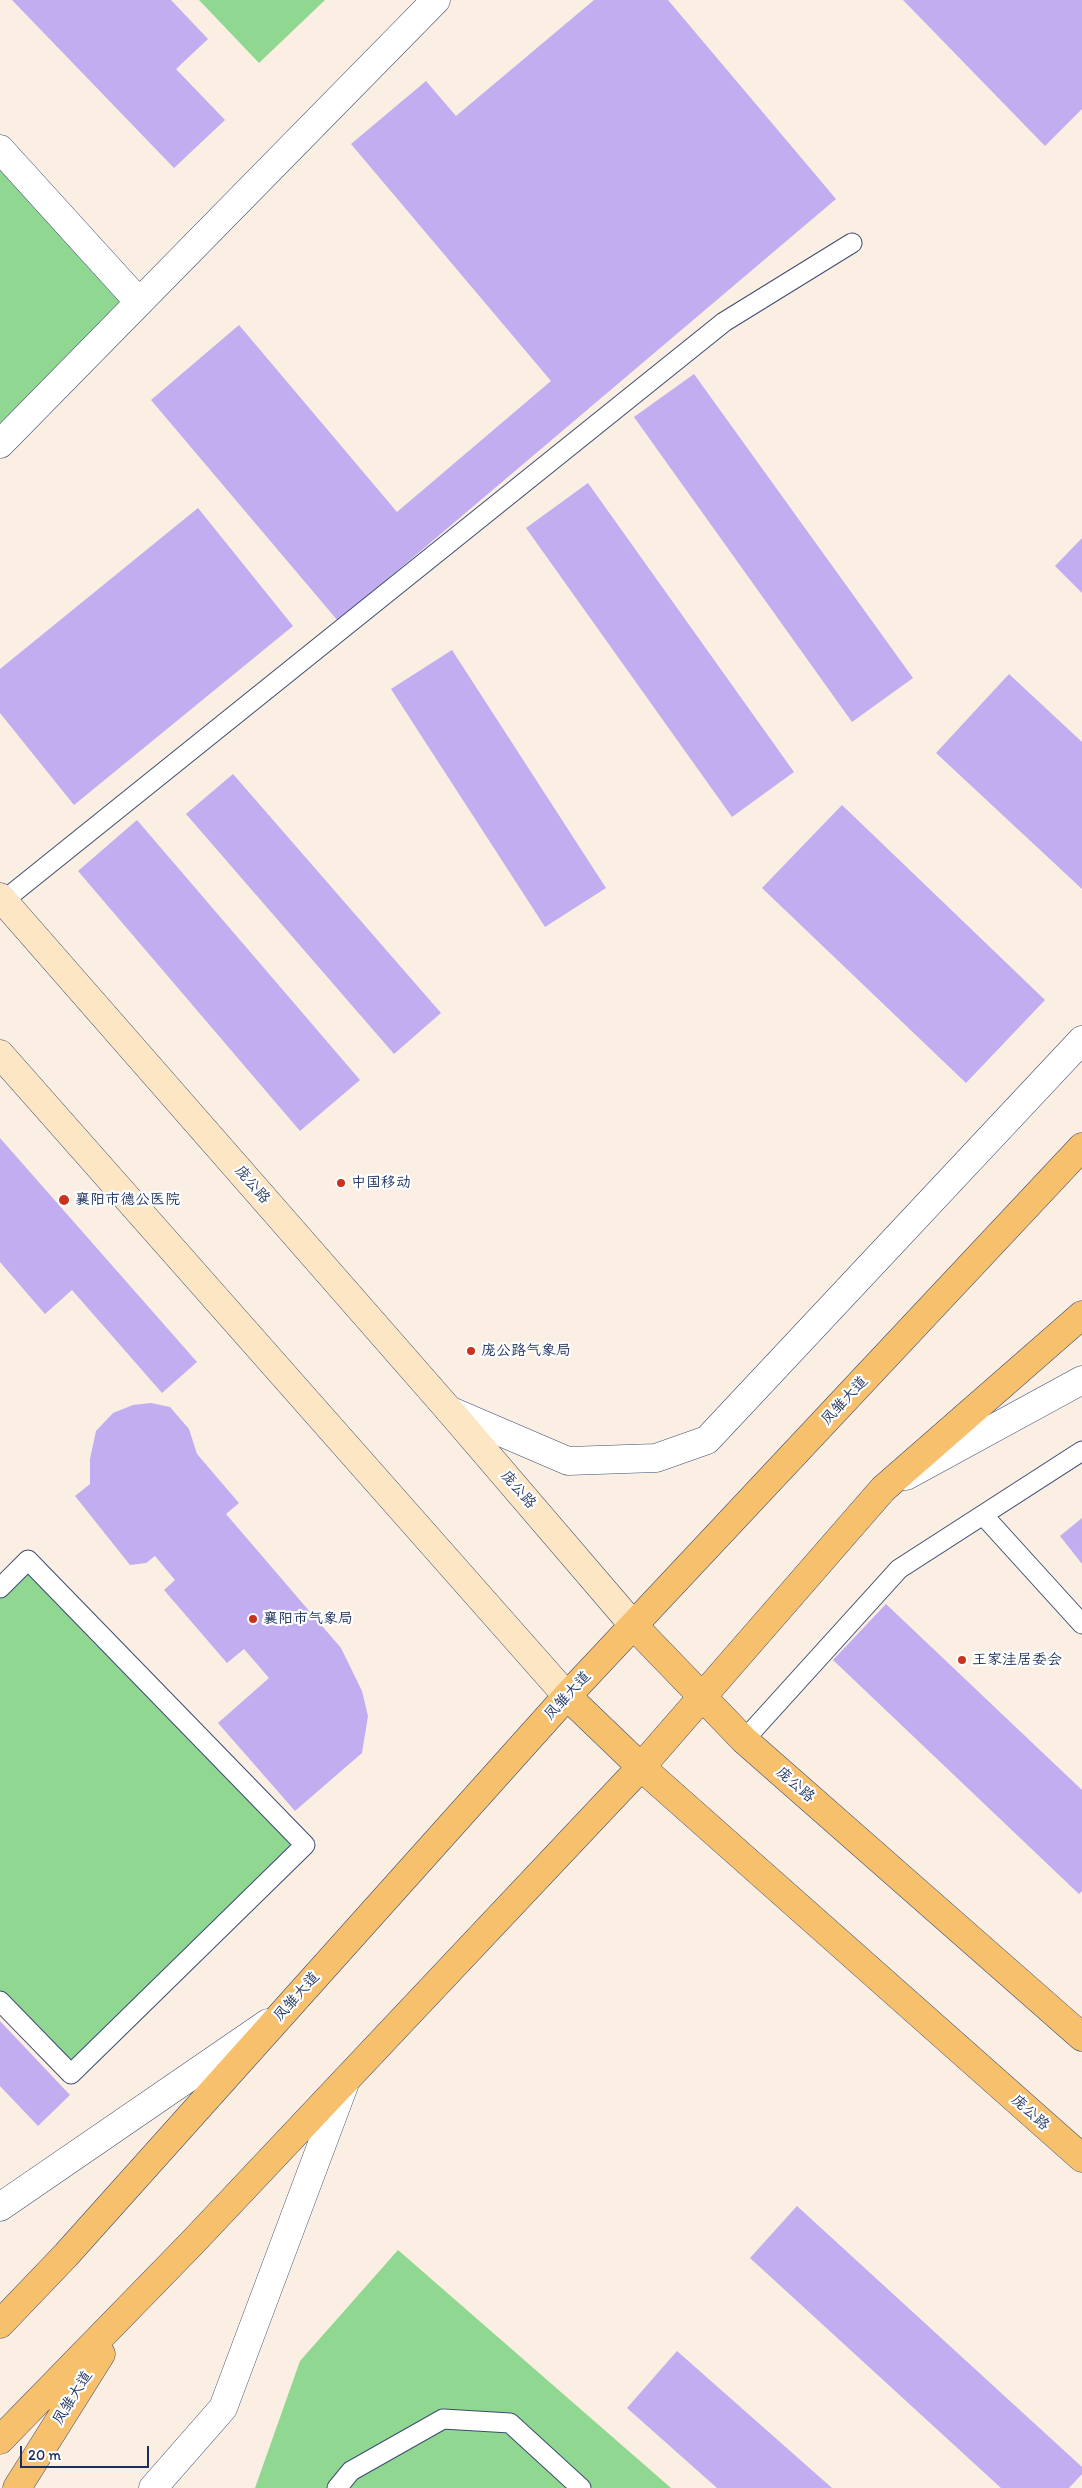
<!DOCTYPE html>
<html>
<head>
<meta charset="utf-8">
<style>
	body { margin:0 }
	#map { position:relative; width:1082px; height:2488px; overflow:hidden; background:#faefe2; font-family:Itim,sans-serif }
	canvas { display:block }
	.scale { position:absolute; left:20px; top:2446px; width:129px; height:22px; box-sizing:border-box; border:2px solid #1b2f5e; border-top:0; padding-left:6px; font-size:15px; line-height:18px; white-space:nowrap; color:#1b2f5e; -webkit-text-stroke:4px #fff; paint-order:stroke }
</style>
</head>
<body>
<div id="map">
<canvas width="1082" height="2488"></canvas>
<div class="scale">20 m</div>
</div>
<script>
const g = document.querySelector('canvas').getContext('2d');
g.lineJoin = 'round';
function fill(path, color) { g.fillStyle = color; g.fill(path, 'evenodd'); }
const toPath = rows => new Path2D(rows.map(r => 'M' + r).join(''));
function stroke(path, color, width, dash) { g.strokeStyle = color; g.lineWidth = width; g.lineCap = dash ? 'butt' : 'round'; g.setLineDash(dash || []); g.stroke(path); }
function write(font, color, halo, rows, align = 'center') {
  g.font = font + ' Itim,"LXGW WenKai TC",sans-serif'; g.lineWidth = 4.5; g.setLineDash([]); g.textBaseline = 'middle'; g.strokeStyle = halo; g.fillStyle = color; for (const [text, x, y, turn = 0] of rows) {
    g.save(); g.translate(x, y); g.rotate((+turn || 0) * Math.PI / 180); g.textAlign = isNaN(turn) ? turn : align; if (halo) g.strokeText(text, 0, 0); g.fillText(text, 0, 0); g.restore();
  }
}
const green = toPath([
	[199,0,325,0,259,63],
	[0,149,139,302,0,444],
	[28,1560,305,1845,71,2074,0,2001,0,1588],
	[398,2250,671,2488,255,2488,300,2361]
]);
const building = toPath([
	[12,0,171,0,208,39,176,69,225,120,174,168],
	[594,0,668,0,836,199,338,621,151,400,239,325,397,512,551,381,351,144,426,81,456,116],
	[903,0,1082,0,1082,109,1045,146],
	[694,374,913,678,852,722,634,417],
	[588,483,794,772,732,817,526,528],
	[198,508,293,626,74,805,0,713,0,669],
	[1082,538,1082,593,1055,566],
	[452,650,606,888,545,927,391,689],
	[1009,674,1082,742,1082,889,936,753],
	[233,774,441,1013,394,1054,186,814],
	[842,805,1045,1000,966,1083,762,888],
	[137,820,360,1080,300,1131,78,871],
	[0,1138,197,1362,162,1393,72,1290,45,1314,0,1262],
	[151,1403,170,1407,189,1429,197,1454,239,1503,226,1514,341,1648,362,1691,368,1716,362,1753,295,1811,218,1723,269,1678,244,1649,227,1663,164,1590,175,1580,155,1556,146,1563,130,1565,75,1496,90,1484,90,1459,96,1431,113,1413,133,1405],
	[1082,1518,1082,1564,1060,1536],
	[886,1604,1082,1790,1082,1891,1079,1894,833,1660],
	[0,2021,70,2095,38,2126,0,2086],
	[797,2206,1082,2467,1082,2474,1069,2488,1001,2488,750,2258],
	[677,2351,832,2488,717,2488,627,2408]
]);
const service = toPath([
	[3,901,724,322,852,243],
	[983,1515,1082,1624],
	[0,1588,28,1560,305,1845,71,2074,0,2001],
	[744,1740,899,1569,1082,1451],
	[337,2488,351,2471,443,2419,510,2423,581,2488]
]);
const pedestrian = toPath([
	[0,149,139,302]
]);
const minor = toPath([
	[0,444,436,0]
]);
const tertiary = toPath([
	[449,1410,568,1461,656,1458,707,1440,1082,1040],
	[906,1476,1082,1380],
	[0,2207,268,2023],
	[153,2488,223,2408,346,2080]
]);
const secondary = toPath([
	[0,897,449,1410,634,1626],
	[0,1054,567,1696]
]);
const primary = toPath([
	[634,1626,744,1740,1082,2037],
	[567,1696,641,1767,1082,2158],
	[0,2324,66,2255,567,1696,1082,1147],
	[0,2440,193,2242,641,1767,883,1489,1082,1315],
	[17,2488,101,2354]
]);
const markers = [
	[341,1183,5,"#c8321e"],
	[64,1200,6,"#c8321e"],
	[471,1351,5,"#c8321e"],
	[253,1619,5,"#c8321e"],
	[962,1660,5,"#c8321e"]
];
const poiNames = [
	["中国移动",351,1183],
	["襄阳市德公医院",75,1200],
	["庞公路气象局",481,1351],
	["襄阳市气象局",263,1619],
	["王家洼居委会",972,1660]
];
const streetNames = [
	["庞公路",252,1185,49],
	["凤雏大道",845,1401,-47],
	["庞公路",518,1490,49],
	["凤雏大道",568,1696,-47],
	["庞公路",795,1785,41],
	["凤雏大道",297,1997,-48],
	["庞公路",1030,2113,42],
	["凤雏大道",73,2398,-58]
];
fill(green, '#90d791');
fill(building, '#c1adef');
stroke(service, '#3c4c72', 21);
stroke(pedestrian, '#3c4c72', 29);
stroke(minor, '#3c4c72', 29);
stroke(tertiary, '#3c4c72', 29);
stroke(secondary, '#3c4c72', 29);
stroke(primary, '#3c4c72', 29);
stroke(service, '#fff', 19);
stroke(pedestrian, '#fff', 28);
stroke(minor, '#fff', 28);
stroke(tertiary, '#fff', 28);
stroke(secondary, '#fce6c4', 28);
stroke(primary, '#f7c06c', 28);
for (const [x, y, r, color] of markers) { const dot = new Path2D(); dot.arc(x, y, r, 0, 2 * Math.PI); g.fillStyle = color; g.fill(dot); stroke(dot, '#fff', 2); }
write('15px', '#1b2f5e', '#fff', poiNames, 'left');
write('15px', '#1b2f5e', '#fff', streetNames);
</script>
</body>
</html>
